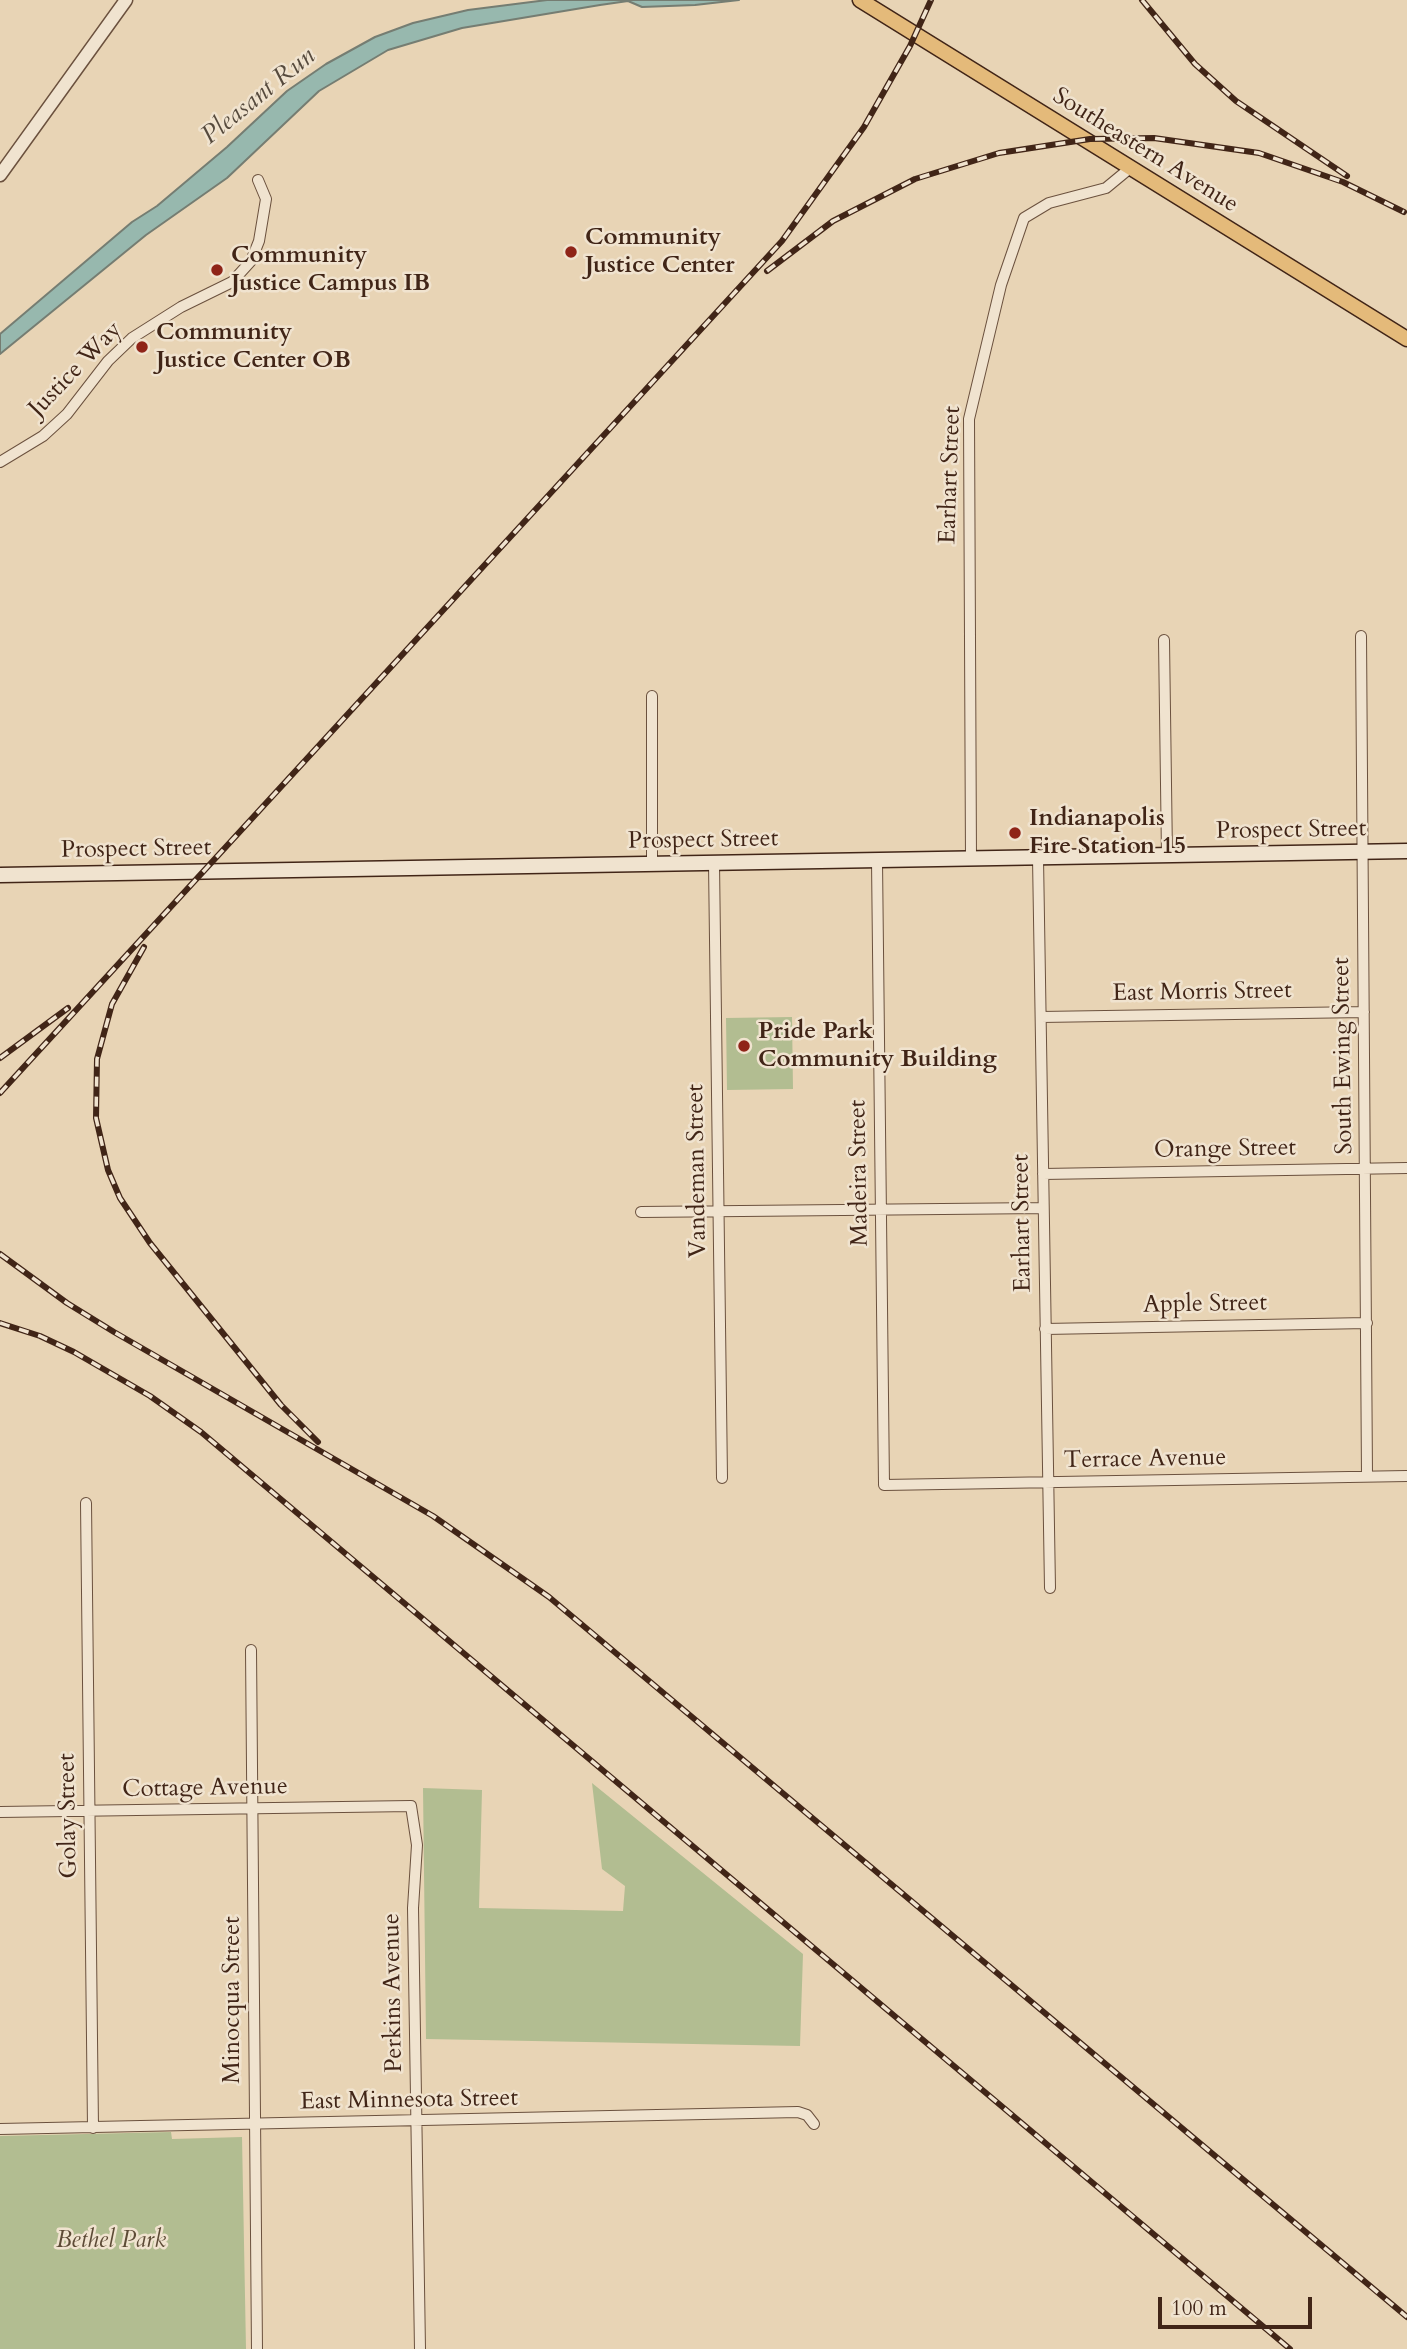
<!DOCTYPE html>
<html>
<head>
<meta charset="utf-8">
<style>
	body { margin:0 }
	#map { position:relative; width:1407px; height:2349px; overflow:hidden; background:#e8d4b5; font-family:Cardo,serif }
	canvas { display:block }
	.scale { position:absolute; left:1158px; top:2297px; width:154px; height:32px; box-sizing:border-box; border:4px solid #412517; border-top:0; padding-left:9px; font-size:21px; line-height:24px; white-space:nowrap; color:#412517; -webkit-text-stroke:5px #f0e3cf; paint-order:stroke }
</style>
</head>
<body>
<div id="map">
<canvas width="1407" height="2349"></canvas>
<div class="scale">100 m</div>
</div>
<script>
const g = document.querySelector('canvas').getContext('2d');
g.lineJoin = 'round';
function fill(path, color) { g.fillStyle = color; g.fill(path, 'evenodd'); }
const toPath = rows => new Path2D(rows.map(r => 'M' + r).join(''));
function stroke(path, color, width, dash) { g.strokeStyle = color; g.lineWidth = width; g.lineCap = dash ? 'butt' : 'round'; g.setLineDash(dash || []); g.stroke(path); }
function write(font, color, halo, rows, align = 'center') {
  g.font = font + ' Cardo,serif'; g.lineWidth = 5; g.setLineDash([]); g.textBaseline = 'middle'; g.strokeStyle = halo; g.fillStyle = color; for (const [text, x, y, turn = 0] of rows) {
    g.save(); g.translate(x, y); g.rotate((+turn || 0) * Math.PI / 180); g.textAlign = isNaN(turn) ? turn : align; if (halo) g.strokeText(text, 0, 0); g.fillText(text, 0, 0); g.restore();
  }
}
const green = toPath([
	[792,1017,793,1089,727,1090,726,1018],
	[592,1783,803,1954,800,2046,426,2039,423,1788,482,1790,479,1908,623,1911,625,1886,602,1869],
	[171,2132,172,2139,242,2137,246,2349,0,2349,0,2136]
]);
const water = toPath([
	[547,0,739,0,695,5,642,7,628,1,600,5,462,28,388,50,319,91,227,178,146,235,0,354,0,334,132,222,157,206,227,147,287,91,326,64,375,37,413,23,468,10,547,0]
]);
const minor = toPath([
	[0,462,43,436,67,414,108,361,132,338,181,307,232,282,251,261,259,241,266,199,258,180],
	[1361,636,1367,1476],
	[1164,640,1167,856],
	[652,696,652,864],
	[1038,858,1050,1588],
	[971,859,969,419,1001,285,1024,218,1049,203,1106,188,1129,169],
	[877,861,884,1485,1407,1476],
	[714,863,722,1478],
	[1041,1017,1364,1012],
	[1043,1174,1407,1168],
	[641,1212,1043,1208],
	[1045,1329,1367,1323],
	[86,1503,93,2128],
	[251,1650,257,2349],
	[0,1812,411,1806,417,1845,413,1908,420,2349],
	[0,2129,798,2112,807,2115,814,2124]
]);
const tertiary = toPath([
	[0,175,126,0]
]);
const secondary = toPath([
	[0,875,1407,851]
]);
const primary = toPath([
	[860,0,1407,339]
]);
const rail = toPath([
	[1142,0,1195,64,1236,101,1347,176],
	[767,271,833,221,915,179,999,153,1090,139,1154,138,1259,153,1343,182,1404,212],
	[144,947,112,1004,97,1059,96,1118,108,1170,120,1198,150,1243,281,1405,318,1442],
	[0,1058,68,1008],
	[0,1093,782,241,864,127,910,46,931,0],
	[0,1254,67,1303,114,1332,433,1516,549,1597,1407,2317],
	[0,1323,40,1336,74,1352,150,1396,201,1432,1290,2349]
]);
const markers = [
	[571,252,7,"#8f2418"],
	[217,270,7,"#8f2418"],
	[142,347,7,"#8f2418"],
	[1015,833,7,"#8f2418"],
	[744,1046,7,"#8f2418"]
];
const streetNames = [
	["Southeastern Avenue",1145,151,32],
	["Justice Way",76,370,-46],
	["Earhart Street",951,475,-88],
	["Prospect Street",1291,831,-1],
	["Prospect Street",703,841,-1],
	["Prospect Street",136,850,-1],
	["East Morris Street",1202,993,-1],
	["South Ewing Street",1344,1056,-91],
	["Orange Street",1225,1150,-1],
	["Vandeman Street",698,1171,-91],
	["Madeira Street",860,1173,-91],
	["Earhart Street",1023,1223,-91],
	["Apple Street",1205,1305,-1],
	["Terrace Avenue",1145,1460,-1],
	["Cottage Avenue",205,1789,-1],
	["Golay Street",69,1816,-91],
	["Perkins Avenue",394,1993,-91],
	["Minocqua Street",233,2000,-90],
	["East Minnesota Street",409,2101,-1]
];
const poiNames = [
	["Community",585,238],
	["Justice Center",585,266],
	["Community",231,256],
	["Justice Campus IB",231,284],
	["Community",156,333],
	["Justice Center OB",156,361],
	["Indianapolis",1029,819],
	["Fire Station 15",1029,847],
	["Pride Park",758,1032],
	["Community Building",758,1060]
];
const parkNames = [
	["Bethel Park",111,2241]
];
const waterNames = [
	["Pleasant Run",259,97,-39]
];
fill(green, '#b2bd91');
fill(water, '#97b8ae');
stroke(water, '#757d72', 2);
stroke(minor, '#6b513e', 12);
stroke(tertiary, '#6b513e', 15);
stroke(secondary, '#412517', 17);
stroke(primary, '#412517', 17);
stroke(minor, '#f0e3cf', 10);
stroke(tertiary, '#f0e3cf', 12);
stroke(secondary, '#f0e3cf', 14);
stroke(primary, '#e4ba7a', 14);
stroke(rail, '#412517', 6);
stroke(rail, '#f0e3cf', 3.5, [10]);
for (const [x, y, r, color] of markers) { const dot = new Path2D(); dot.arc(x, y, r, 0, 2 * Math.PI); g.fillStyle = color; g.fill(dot); stroke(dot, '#f0e3cf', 2.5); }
write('24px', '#412517', '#f0e3cf', streetNames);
write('bold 24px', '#412517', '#f0e3cf', poiNames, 'left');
write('italic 24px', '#5d4b36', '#f0e3cf', parkNames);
write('italic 26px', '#564a3d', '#f0e3cf', waterNames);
</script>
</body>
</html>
